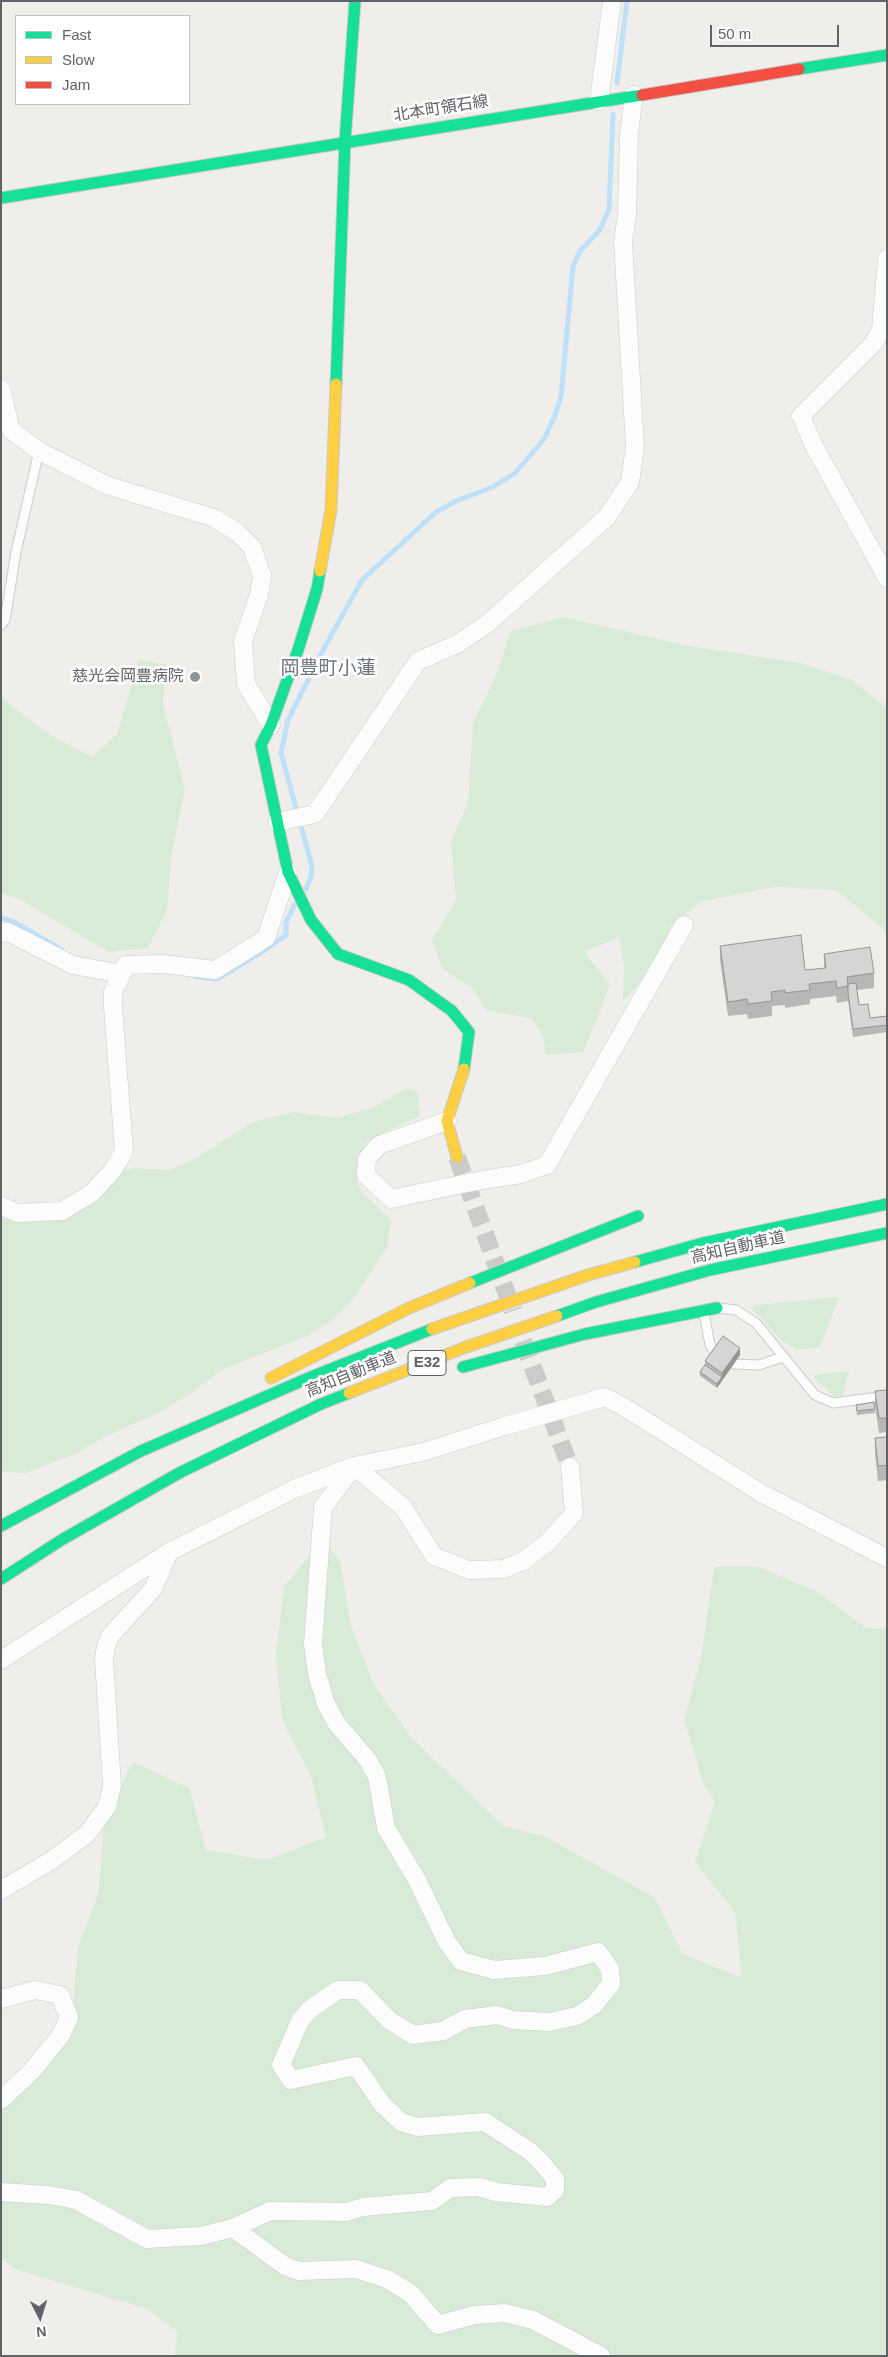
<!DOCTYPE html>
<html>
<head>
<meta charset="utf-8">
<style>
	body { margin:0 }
	#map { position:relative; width:888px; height:2357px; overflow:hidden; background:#efeeea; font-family:Helvetica,sans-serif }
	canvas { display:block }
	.frame { position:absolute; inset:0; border:2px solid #5f6368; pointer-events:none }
	.legend { position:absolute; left:15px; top:15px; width:175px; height:90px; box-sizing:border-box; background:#fff; border:1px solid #bfc1c3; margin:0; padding:6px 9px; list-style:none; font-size:15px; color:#5f6368 }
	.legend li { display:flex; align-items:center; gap:10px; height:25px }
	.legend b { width:25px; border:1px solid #bfc1c3 }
	.north { position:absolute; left:15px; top:2292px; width:50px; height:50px; -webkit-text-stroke:4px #fff; paint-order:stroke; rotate:175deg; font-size:14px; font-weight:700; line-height:20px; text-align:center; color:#5f6368 }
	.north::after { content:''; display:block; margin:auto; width:18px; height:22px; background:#5f6368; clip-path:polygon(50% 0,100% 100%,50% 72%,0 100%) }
	.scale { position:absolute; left:710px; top:25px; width:129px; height:22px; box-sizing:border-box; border:2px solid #5f6368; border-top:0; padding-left:6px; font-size:15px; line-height:18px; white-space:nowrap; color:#5f6368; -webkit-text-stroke:4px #fff; paint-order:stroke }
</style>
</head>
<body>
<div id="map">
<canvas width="888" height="2357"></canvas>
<div class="frame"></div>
<ul class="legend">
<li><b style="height:6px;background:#16e098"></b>Fast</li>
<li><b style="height:6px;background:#ffcf43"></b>Slow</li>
<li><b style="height:6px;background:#f24e42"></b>Jam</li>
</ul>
<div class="north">N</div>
<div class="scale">50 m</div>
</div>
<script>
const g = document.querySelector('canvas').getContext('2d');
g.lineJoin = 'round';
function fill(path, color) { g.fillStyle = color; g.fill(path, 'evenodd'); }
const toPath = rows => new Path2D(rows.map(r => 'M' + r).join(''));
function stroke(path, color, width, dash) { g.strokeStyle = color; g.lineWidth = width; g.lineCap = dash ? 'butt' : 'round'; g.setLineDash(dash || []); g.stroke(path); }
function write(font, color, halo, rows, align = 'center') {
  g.font = font + ' Helvetica,"Noto Sans JP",sans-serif'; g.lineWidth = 5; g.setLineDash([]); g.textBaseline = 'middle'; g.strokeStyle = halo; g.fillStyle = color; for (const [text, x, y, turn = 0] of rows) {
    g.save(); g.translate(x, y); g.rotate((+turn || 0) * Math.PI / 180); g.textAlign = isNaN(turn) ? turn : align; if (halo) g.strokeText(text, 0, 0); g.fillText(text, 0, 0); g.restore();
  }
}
const green = toPath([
	[563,617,689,646,800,663,852,680,887,708,887,932,836,890,774,887,703,901,672,924,651,971,623,1001,624,966,619,937,584,952,610,984,597,1019,583,1052,546,1055,543,1036,532,1019,486,1010,473,989,442,968,432,940,456,901,451,841,468,803,473,723,494,680,511,631],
	[139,659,166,665,163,705,185,789,171,857,167,910,148,948,109,952,19,899,1,893,1,695,9,704,52,736,92,757,117,734],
	[407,1088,417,1091,420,1116,368,1140,357,1160,357,1180,362,1192,391,1220,387,1247,355,1296,333,1320,307,1336,221,1370,193,1392,160,1412,106,1436,73,1455,25,1473,1,1471,1,1200,34,1209,72,1205,94,1176,136,1168,169,1170,195,1159,253,1122,293,1112,336,1118,372,1108],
	[836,1297,839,1298,820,1347,809,1349,797,1349,783,1342,751,1308,756,1305],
	[849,1371,843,1395,840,1396,834,1396,814,1378,814,1375],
	[324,1538,340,1562,351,1626,374,1685,411,1737,503,1826,544,1836,654,1897,683,1954,742,1978,735,1912,695,1862,715,1801,703,1783,684,1719,701,1659,714,1567,758,1567,816,1591,866,1628,887,1629,887,2356,175,2356,177,2331,145,2308,17,2270,1,2258,1,2107,72,2015,78,1948,99,1891,104,1819,133,1762,189,1788,206,1850,267,1860,326,1837,311,1776,282,1719,276,1654,284,1587]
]);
const stream = toPath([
	[617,83,627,1],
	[306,889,311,877,312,866,281,753,288,720,323,650,362,580,436,512,456,501,493,487,515,473,544,439,554,418,561,397,573,266,580,251,600,230,609,209,613,114],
	[1,918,14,922,62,950],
	[196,977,217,979,265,950,286,935,286,922,295,904]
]);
const streetTunnel = toPath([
	[457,1157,513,1311],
	[523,1341,570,1467]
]);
const lane = toPath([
	[1,625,5,620,16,552,39,451],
	[720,1308,736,1310,756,1323,815,1395,833,1403,887,1396],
	[704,1313,710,1345,716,1353],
	[734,1364,759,1365,783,1357]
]);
const street = toPath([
	[599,101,612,1],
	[887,259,881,330,873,344,801,416,814,446,887,578],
	[1,389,11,430,39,451,106,485,214,518,237,532,252,547,262,576,259,595,243,641,246,684,271,725],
	[277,822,315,814,418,661,457,644,487,624,607,517,630,482,635,447,623,241,627,216,629,133,634,95],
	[1,933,8,932,73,965,122,974],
	[447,1121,379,1145,367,1159,366,1175,391,1199,477,1181,521,1174,547,1165,684,925],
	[1,1206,18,1213,62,1211,92,1193,113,1170,124,1151,113,1007,113,992,126,965,163,964,215,970,266,938,288,872],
	[354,1466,403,1507,434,1556,469,1570,504,1569,523,1561,547,1543,574,1513,570,1467],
	[1,1660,169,1552,294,1489,354,1466,423,1452,505,1426,605,1397,624,1407,761,1493,887,1558],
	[1,1890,52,1860,87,1834,107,1807,112,1786,104,1659,106,1646,110,1636,153,1589,169,1552],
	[1,1999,35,1990,60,1995,69,2017,61,2035,31,2072,1,2100],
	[1,2192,48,2195,76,2200,147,2239,201,2236,233,2228,270,2211,347,2212,363,2207,432,2201,450,2188,479,2187,496,2192,547,2197,555,2190,555,2179,543,2164,531,2152,485,2122,417,2127,401,2122,382,2104,356,2066,291,2080,281,2065,300,2021,309,2010,338,1990,360,1990,389,2020,413,2035,443,2031,465,2019,497,2015,513,2020,549,2022,577,2016,594,2005,611,1984,610,1969,598,1952,545,1966,494,1970,461,1961,447,1942,417,1880,386,1828,377,1777,368,1760,337,1724,326,1704,317,1674,313,1644,323,1507,354,1466],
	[233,2228,285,2266,299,2271,356,2269,387,2279,410,2293,438,2325,474,2315,505,2313,533,2320,601,2356]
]);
const fast = toPath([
	[799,69,887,55],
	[1,198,642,95],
	[336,384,345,141,355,1],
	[320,571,317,589,298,650,271,725,261,745,288,872,311,920,338,954,409,980,452,1011,469,1032,464,1069],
	[635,1262,703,1243,887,1204],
	[470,1283,638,1216],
	[557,1316,596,1302,710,1270,887,1233],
	[463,1367,585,1334,717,1308],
	[1,1526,141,1451,313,1376,432,1329],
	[1,1579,63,1539,181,1472,321,1404,349,1393]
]);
const slow = toPath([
	[320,571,331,510,336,384],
	[457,1157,447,1121,464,1069],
	[432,1329,588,1275,635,1262],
	[271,1378,409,1308,470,1283],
	[349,1393,466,1347,557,1316]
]);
const jam = toPath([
	[642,95,799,69]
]);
const wall = toPath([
	[720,946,805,970,824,968,824,954,874,973,874,988,857,990,859,1005,870,1018,887,1016,887,1032,853,1037,848,1000,848,1001,837,1003,836,996,810,999,810,1004,785,1008,785,1005,772,1006,772,1016,748,1019,747,1014,728,1016,720,960],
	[740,1355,717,1388,700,1376,700,1372,705,1365,705,1361],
	[887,1390,887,1432,879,1433,875,1406,875,1391],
	[856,1405,875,1409,875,1413,857,1415],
	[887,1437,887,1480,878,1481,875,1453,875,1438]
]);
const shadedWall = toPath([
	[740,1348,740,1355,717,1388,717,1384,722,1377,722,1373]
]);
const building = toPath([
	[801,935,805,970,826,968,824,954,870,947,874,973,847,977,848,986,837,988,836,981,809,984,810,990,785,993,785,990,771,992,772,1001,748,1004,747,999,728,1002,720,946,801,935],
	[856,983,859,1005,868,1004,870,1018,887,1016,887,1025,853,1029,848,993,848,984,856,983],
	[723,1336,740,1348,722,1373,705,1361,723,1336],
	[705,1365,722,1377,717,1384,700,1372,705,1365],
	[887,1390,887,1418,879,1418,875,1391,887,1390],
	[874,1402,875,1409,857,1411,856,1405,874,1402],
	[887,1437,887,1465,878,1466,875,1438,887,1437]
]);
const markers = [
	[195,677,6,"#919496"]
];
const shields = [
	[427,1363,38]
];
const shieldNames = [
	["E32",427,1363]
];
const streetNames = [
	["北本町領石線",441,109,-9],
	["高知自動車道",738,1248,-13],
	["高知自動車道",351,1375,-22]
];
const poiNames = [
	["慈光会岡豊病院",184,677]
];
const quarterNames = [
	["岡豊町小蓮",328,669]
];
fill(green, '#d8ebd6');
stroke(stream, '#bfe0f9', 5);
stroke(streetTunnel, '#cbcbca', 18, [18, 9]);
stroke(lane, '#cbcccc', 11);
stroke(street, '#cbcccc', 19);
stroke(fast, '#cacacb', 13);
stroke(slow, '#cacacb', 13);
stroke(jam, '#cacacb', 13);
stroke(lane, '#fdfcfc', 9);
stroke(street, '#fdfcfc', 18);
stroke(fast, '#16e098', 11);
stroke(slow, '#ffcf43', 11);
stroke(jam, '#f24e42', 11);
fill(wall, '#b8b7b5');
fill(shadedWall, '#969594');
fill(building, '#d6d5d3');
stroke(building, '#969594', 1);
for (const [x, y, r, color] of markers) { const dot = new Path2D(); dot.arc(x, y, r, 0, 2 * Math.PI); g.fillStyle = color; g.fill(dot); stroke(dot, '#fff', 2); }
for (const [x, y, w] of shields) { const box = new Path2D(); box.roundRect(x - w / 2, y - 12.5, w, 25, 4); g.fillStyle = '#fff'; g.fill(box); stroke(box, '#5f6368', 1); }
write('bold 15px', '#5f6368', null, shieldNames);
write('16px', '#5f6368', '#fff', streetNames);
write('16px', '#5f6368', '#fff', poiNames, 'right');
write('19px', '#70757a', '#fff', quarterNames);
</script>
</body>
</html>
